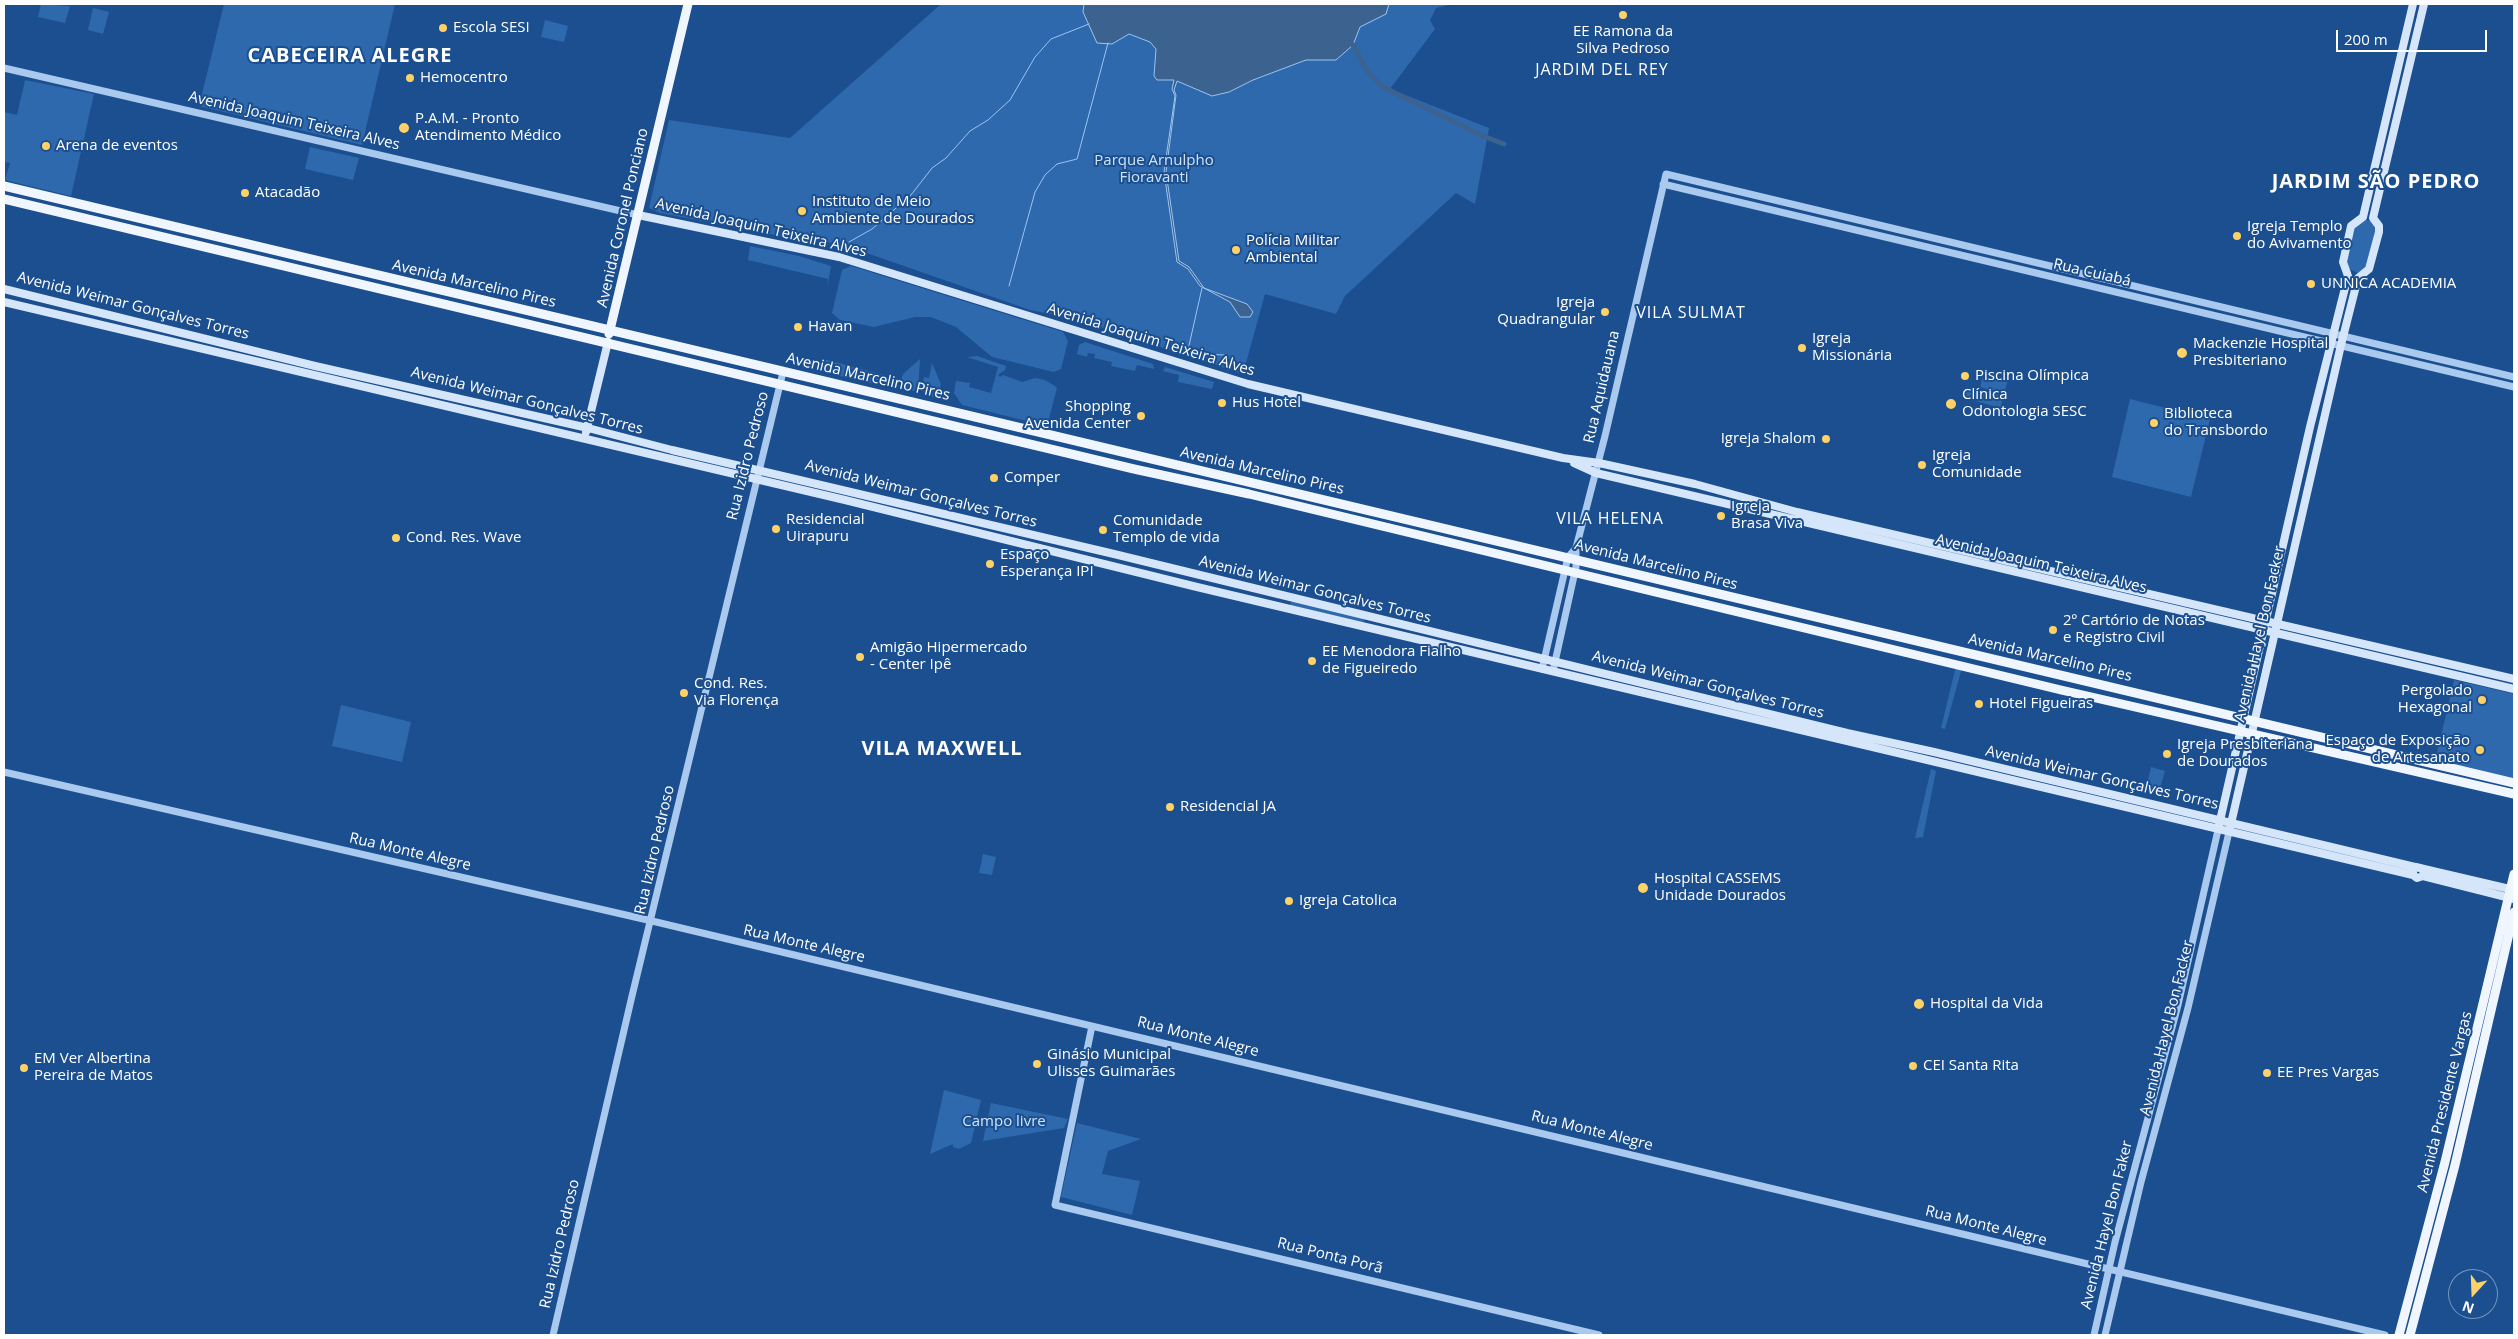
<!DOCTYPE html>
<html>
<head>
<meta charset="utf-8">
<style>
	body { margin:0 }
	#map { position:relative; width:2518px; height:1339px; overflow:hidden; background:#1b4f8f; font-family:"Open Sans",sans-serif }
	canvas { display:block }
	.frame { position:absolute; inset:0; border:5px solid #fff; pointer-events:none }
	.north { position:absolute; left:2448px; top:1269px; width:50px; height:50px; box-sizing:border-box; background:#1b4f8f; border:1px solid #7695bc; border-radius:50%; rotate:200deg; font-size:14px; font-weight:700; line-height:20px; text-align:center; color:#fff }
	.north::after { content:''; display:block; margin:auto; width:18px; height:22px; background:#ffd166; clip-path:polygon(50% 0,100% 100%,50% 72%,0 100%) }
	.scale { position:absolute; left:2336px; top:30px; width:151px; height:22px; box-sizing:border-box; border:2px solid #fff; border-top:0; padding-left:6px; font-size:15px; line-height:18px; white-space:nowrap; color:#fff; -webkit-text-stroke:4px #1b4f8f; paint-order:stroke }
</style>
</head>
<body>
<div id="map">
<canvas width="2518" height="1339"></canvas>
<div class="frame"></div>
<div class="north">N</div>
<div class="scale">200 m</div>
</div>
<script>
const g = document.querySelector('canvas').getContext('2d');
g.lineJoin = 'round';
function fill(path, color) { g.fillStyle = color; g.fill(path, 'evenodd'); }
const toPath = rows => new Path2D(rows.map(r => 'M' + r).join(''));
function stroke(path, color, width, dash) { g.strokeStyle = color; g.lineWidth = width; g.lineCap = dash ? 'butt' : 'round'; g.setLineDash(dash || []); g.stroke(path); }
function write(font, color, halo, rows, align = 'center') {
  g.font = font + ' "Open Sans",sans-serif'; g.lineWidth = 4; g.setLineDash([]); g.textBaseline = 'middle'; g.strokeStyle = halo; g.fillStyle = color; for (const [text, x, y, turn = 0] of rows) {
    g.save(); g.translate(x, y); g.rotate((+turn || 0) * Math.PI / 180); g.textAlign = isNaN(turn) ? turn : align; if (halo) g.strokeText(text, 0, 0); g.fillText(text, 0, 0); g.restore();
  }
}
const green = toPath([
	[41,4,70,6,65,23,38,17],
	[224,4,395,4,362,145,199,106],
	[941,4,1453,4,1436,8,1430,20,1435,29,1390,89,1489,128,1475,204,1456,193,1345,296,1336,314,1265,294,1243,374,1076,319,1030,310,841,244,780,236,660,213,649,208,669,120,790,138],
	[93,8,109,12,103,34,88,30],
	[545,20,568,26,564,42,541,37],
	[25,80,94,94,71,196,5,180,10,163,4,162,4,112,17,115],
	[310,147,359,158,353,180,305,169],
	[2363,219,2371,221,2376,226,2368,266,2358,273,2345,267,2353,226],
	[750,246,799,256,831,266,827,290,828,279,748,260],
	[851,266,1063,332,1068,341,1061,369,1054,372,992,357,956,327,931,317,915,317,874,327,840,320,832,313,842,270],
	[1085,342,1153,364,1154,369,1137,365,1135,371,1111,366,1112,362,1094,358,1095,354,1088,353,1087,357,1077,354,1079,345],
	[977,356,1006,366,1005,370,998,375,1000,377,1003,375,1022,382,1035,378,1045,380,1055,386,1057,388,1047,426,962,405,954,393,956,381,970,383,969,387,991,393,998,367,967,357],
	[823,359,884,375,885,380,878,385,820,371],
	[920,359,918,389,913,391,899,388,903,374],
	[932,363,941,384,938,398,925,395,922,389,924,377,929,378],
	[1165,367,1214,382,1212,389,1178,382,1179,375,1163,371],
	[1984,372,2008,379,2004,394,1980,387],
	[1967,389,2003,396,2001,408,1964,398],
	[2130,399,2210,419,2191,497,2112,477],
	[1291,601,1364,618,1365,621,1362,622,1290,605],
	[1956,666,1962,668,1945,729,1941,728],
	[2454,680,2514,694,2514,779,2435,761],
	[341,705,411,722,402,762,332,746],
	[2151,767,2165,771,2159,792,2146,789],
	[1931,769,1936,771,1923,837,1915,838],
	[983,854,996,857,992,875,979,873],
	[944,1090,981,1100,971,1143,959,1149,953,1147,953,1144,930,1154],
	[991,1103,1068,1119,1064,1128,983,1141],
	[1077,1123,1141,1139,1108,1151,1102,1174,1140,1181,1132,1215,1061,1197]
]);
const water = toPath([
	[1084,4,1389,4,1386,14,1360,27,1353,45,1336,60,1306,60,1253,80,1229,92,1212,96,1177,81,1174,90,1176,95,1166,172,1179,261,1189,267,1204,288,1247,304,1253,312,1250,317,1240,317,1230,302,1200,286,1188,269,1177,262,1164,172,1175,96,1172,89,1174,80,1157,80,1154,76,1156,49,1150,42,1129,34,1112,44,1097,43,1083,12,1084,4]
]);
const stream = toPath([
	[849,242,872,229,911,195,932,168,946,158,970,131,988,120,1010,100,1035,57,1051,39,1089,24],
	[1009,286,1035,192,1045,175,1057,164,1077,159,1108,43],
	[1202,288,1188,350,1197,354,1226,355,1229,365,1228,370]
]);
const canal = toPath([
	[1353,45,1368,72,1383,87,1483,136,1504,144]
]);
const tertiary = toPath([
	[4,68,638,215],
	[1663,184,2514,387],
	[1542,669,1568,557,1576,548],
	[1553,671,1576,567,1576,548,1605,436,1666,174,2514,377],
	[4,772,652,921,2385,1335],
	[1092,1026,1055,1205,1599,1335],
	[553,1335,632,996,783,372],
	[2094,1335,2115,1242,2178,1005,2218,830],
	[2105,1335,2141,1182,2188,1008,2229,832]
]);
const secondary = toPath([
	[638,215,839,257,1248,384,1563,458,1599,463,1695,484,1797,512,2514,679],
	[4,289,315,366,588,428,672,450,1114,554,1847,733,1934,752,2415,867],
	[4,302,845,500,1197,587,2413,875,2417,878,2423,876,2424,869,2416,867,2413,870,2413,875],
	[586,432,608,342],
	[1574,463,1596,473,2514,689],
	[2219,825,2310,427,2348,276,2343,262,2351,226,2363,217,2413,4],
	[2230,828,2341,345,2358,278,2369,269,2379,232,2379,226,2373,218,2424,4],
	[2424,869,2514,890],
	[2423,876,2514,899]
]);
const primary = toPath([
	[4,186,2514,783],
	[4,199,1134,469,1249,494,2061,690,2514,794],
	[609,334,688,4],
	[2399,1335,2445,1162,2514,874],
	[2410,1335,2455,1165,2514,912]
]);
const markers = [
	[1623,15,5,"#ffd166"],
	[443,28,5,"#ffd166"],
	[410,78,5,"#ffd166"],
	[404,128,6,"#ffd166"],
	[46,146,5,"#ffd166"],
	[245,193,5,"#ffd166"],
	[802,211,5,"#ffd166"],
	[2237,236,5,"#ffd166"],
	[1236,250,5,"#ffd166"],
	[2311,284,5,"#ffd166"],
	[1605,312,5,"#ffd166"],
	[798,327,5,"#ffd166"],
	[1802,348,5,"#ffd166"],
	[2182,353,6,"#ffd166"],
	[1965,376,5,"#ffd166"],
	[1222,403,5,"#ffd166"],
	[1951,404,6,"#ffd166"],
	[1141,416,5,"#ffd166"],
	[2154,423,5,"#ffd166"],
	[1826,439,5,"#ffd166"],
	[1922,465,5,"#ffd166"],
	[994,478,5,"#ffd166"],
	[1721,516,5,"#ffd166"],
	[776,529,5,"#ffd166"],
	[1103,530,5,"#ffd166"],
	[396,538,5,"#ffd166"],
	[990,564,5,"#ffd166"],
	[2053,630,5,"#ffd166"],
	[860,657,5,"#ffd166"],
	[1312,661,5,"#ffd166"],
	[684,693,5,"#ffd166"],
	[2482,700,5,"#ffd166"],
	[1979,704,5,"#ffd166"],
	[2480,750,5,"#ffd166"],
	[2167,754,5,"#ffd166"],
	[1170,807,5,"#ffd166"],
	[1643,888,6,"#ffd166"],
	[1289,901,5,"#ffd166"],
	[1919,1004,6,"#ffd166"],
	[1037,1064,5,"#ffd166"],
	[1913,1066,5,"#ffd166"],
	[24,1068,5,"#ffd166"],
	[2267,1073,5,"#ffd166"]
];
const poiNames = [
	["Escola SESI",453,28],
	["EE Ramona da",1623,32,"center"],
	["Silva Pedroso",1623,49,"center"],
	["Hemocentro",420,78],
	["P.A.M. - Pronto",415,119],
	["Atendimento Médico",415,136],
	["Arena de eventos",56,146],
	["Atacadão",255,193],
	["Instituto de Meio",812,202],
	["Ambiente de Dourados",812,219],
	["Igreja Templo",2247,227],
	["do Avivamento",2247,244],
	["Polícia Militar",1246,241],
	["Ambiental",1246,258],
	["UNNICA ACADEMIA",2321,284],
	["Igreja",1595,303,"right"],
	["Quadrangular",1595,320,"right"],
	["Havan",808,327],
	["Igreja",1812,339],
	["Missionária",1812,356],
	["Mackenzie Hospital",2193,344],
	["Presbiteriano",2193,361],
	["Piscina Olímpica",1975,376],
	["Clínica",1962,395],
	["Odontologia SESC",1962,412],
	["Hus Hotel",1232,403],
	["Shopping",1131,407,"right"],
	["Avenida Center",1131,424,"right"],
	["Biblioteca",2164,414],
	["do Transbordo",2164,431],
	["Igreja Shalom",1816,439,"right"],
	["Igreja",1932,456],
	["Comunidade",1932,473],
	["Comper",1004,478],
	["Igreja",1731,507],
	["Brasa Viva",1731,524],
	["Residencial",786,520],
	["Uirapuru",786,537],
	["Comunidade",1113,521],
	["Templo de vida",1113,538],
	["Cond. Res. Wave",406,538],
	["Espaço",1000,555],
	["Esperança IPI",1000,572],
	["2º Cartório de Notas",2063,621],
	["e Registro Civil",2063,638],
	["Amigão Hipermercado",870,648],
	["- Center Ipê",870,665],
	["EE Menodora Fialho",1322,652],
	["de Figueiredo",1322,669],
	["Cond. Res.",694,684],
	["Via Florença",694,701],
	["Pergolado",2472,691,"right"],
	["Hexagonal",2472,708,"right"],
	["Hotel Figueiras",1989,704],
	["Espaço de Exposição",2470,741,"right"],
	["de Artesanato",2470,758,"right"],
	["Igreja Presbiteriana",2177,745],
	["de Dourados",2177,762],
	["Residencial JA",1180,807],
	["Hospital CASSEMS",1654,879],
	["Unidade Dourados",1654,896],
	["Igreja Catolica",1299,901],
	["Hospital da Vida",1930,1004],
	["Ginásio Municipal",1047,1055],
	["Ulisses Guimarães",1047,1072],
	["EM Ver Albertina",34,1059],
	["Pereira de Matos",34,1076],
	["CEI Santa Rita",1923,1066],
	["EE Pres Vargas",2277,1073]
];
const streetNames = [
	["Avenida Joaquim Teixeira Alves",294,121,13],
	["Avenida Coronel Ponciano",623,218,-77],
	["Avenida Joaquim Teixeira Alves",761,228,13],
	["Rua Cuiabá",2092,273,13],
	["Avenida Marcelino Pires",474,284,13],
	["Avenida Weimar Gonçalves Torres",133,306,14],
	["Avenida Joaquim Teixeira Alves",1151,340,17],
	["Avenida Marcelino Pires",868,377,13],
	["Rua Aquidauana",1602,387,-77],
	["Avenida Weimar Gonçalves Torres",527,401,14],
	["Rua Izidro Pedroso",748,456,-76],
	["Avenida Marcelino Pires",1262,471,13],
	["Avenida Weimar Gonçalves Torres",921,494,14],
	["Avenida Joaquim Teixeira Alves",2041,564,13],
	["Avenida Marcelino Pires",1656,565,14],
	["Avenida Weimar Gonçalves Torres",1315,590,14],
	["Avenida Hayel Bon Facker",2260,634,-77],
	["Avenida Marcelino Pires",2050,658,13],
	["Avenida Weimar Gonçalves Torres",1708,685,14],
	["Avenida Weimar Gonçalves Torres",2102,778,13],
	["Rua Izidro Pedroso",655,850,-77],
	["Rua Monte Alegre",410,852,13],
	["Rua Monte Alegre",804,944,13],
	["Avenida Hayel Bon Facker",2167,1028,-76],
	["Rua Monte Alegre",1198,1037,14],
	["Avenida Presidente Vargas",2445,1102,-76],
	["Rua Monte Alegre",1592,1131,14],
	["Avenida Hayel Bon Faker",2107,1225,-76],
	["Rua Monte Alegre",1986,1226,14],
	["Rua Izidro Pedroso",560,1244,-77],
	["Rua Ponta Porã",1330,1256,14]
];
const parkNames = [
	["Parque Arnulpho",1154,161],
	["Fioravanti",1154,178],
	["Campo livre",1004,1122]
];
const neighbourhoodNames = [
	["JARDIM DEL REY",1602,70],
	["VILA SULMAT",1691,313],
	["VILA HELENA",1610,519]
];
const districtNames = [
	["CABECEIRA ALEGRE",350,56],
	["JARDIM SÃO PEDRO",2376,182],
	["VILA MAXWELL",942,749]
];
fill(green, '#2e69ad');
fill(water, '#3c6290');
stroke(water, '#9cc4f0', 1);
stroke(stream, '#9cc4f0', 1);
stroke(canal, '#3c6290', 5);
stroke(tertiary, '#a9c9ee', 7);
stroke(secondary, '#d6e6fa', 8);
stroke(primary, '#f0f6ff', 9);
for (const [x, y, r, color] of markers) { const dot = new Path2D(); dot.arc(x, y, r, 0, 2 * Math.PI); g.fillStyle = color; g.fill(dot); stroke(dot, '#1b4f8f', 2); }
write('15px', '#fff', '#1b4f8f', poiNames, 'left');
write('15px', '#fff', '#1b4f8f', streetNames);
write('15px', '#cfe3fa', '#1b4f8f', parkNames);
g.letterSpacing = '1px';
write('16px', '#fff', '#1b4f8f', neighbourhoodNames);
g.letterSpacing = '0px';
g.letterSpacing = '1px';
write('bold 20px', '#fff', '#1b4f8f', districtNames);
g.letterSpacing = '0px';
</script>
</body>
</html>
